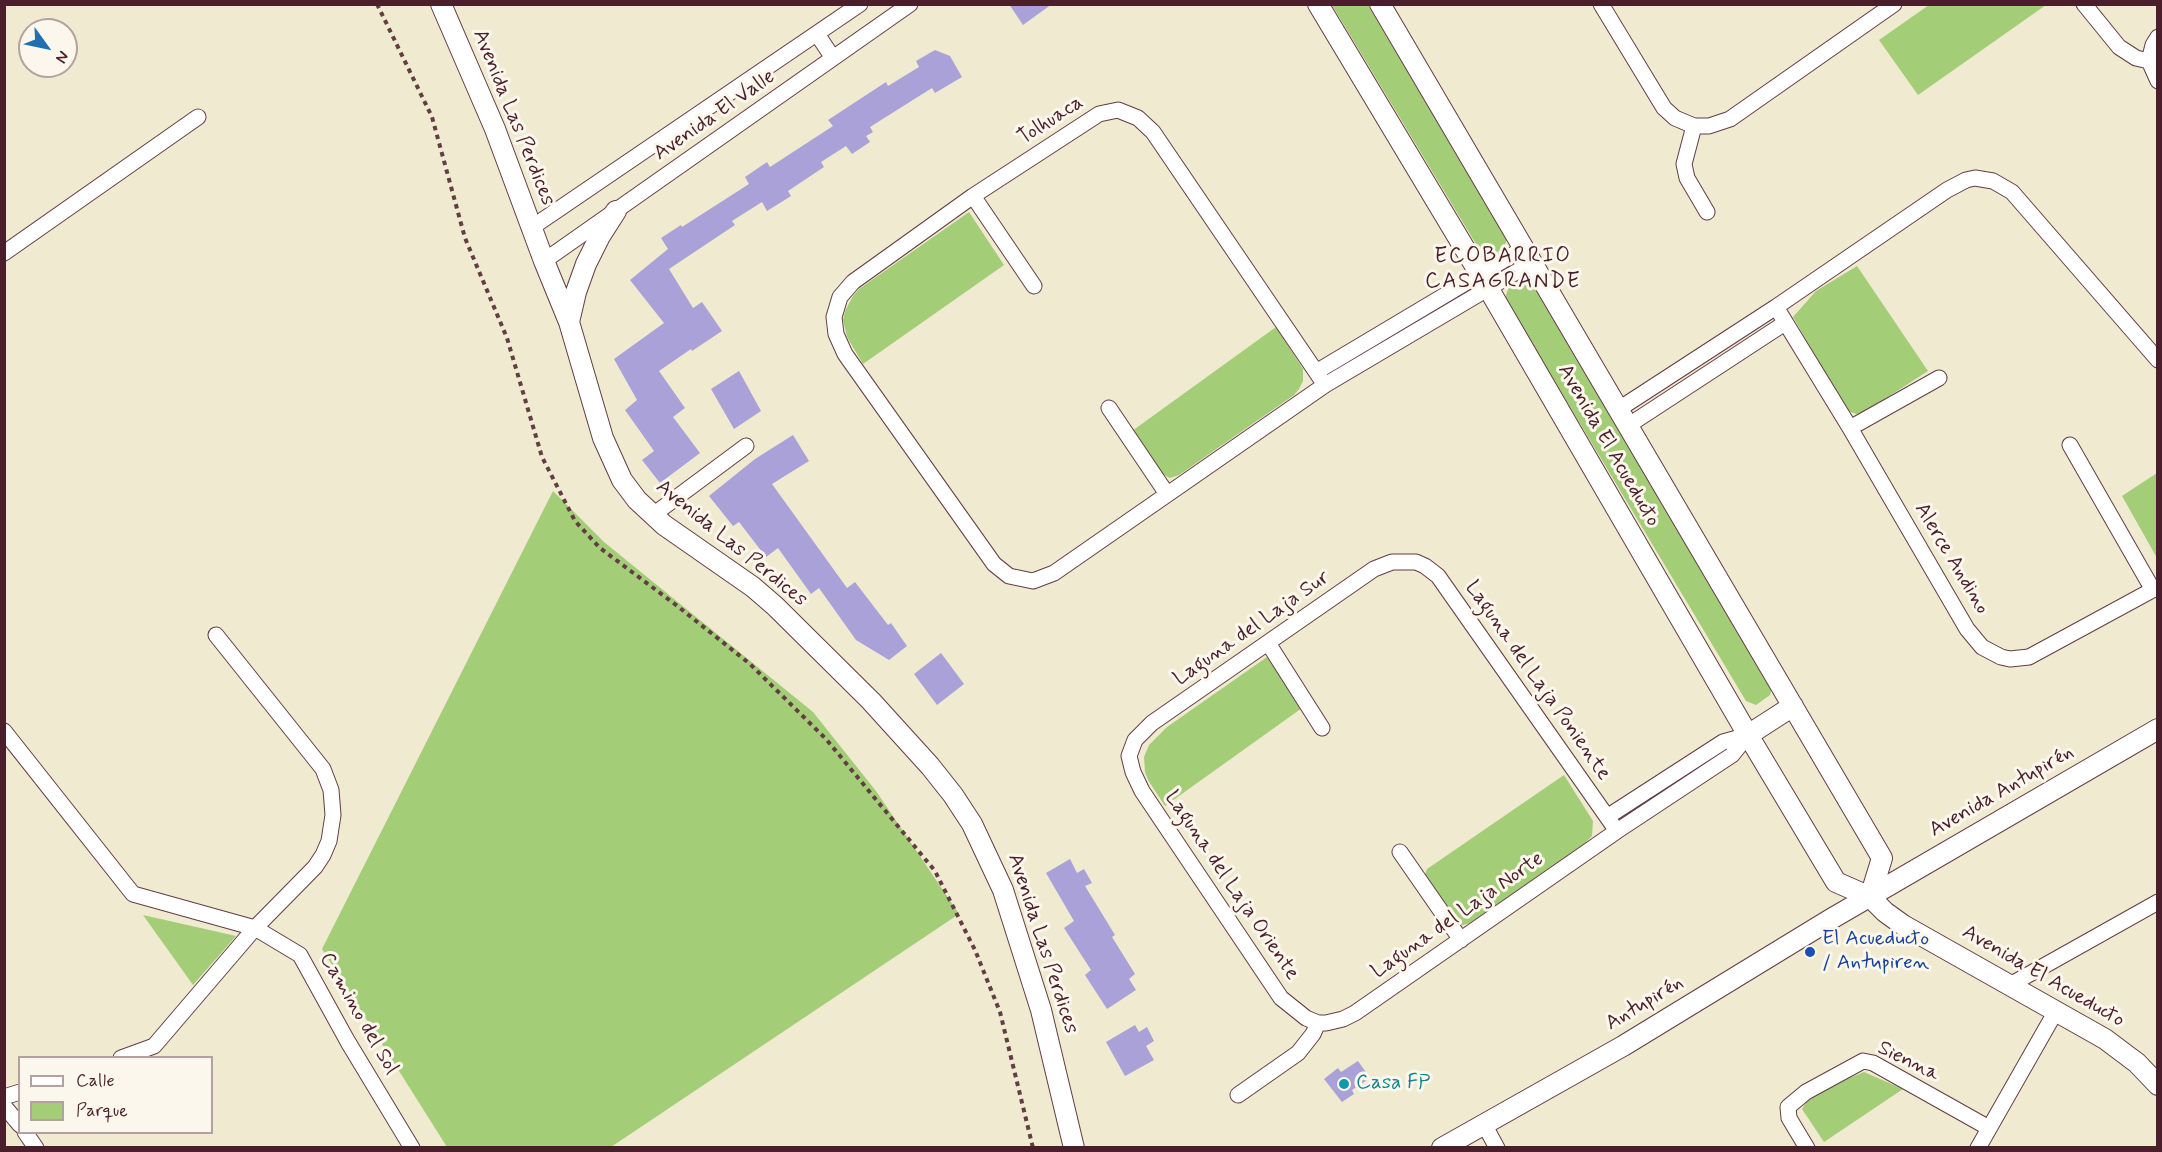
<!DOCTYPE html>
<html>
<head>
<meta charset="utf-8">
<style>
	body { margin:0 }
	#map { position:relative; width:2162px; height:1152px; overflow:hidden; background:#efead0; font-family:Mynerve,sans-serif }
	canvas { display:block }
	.frame { position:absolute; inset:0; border:6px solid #4a1f2b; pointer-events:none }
	.legend { position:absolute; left:18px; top:1056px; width:195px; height:78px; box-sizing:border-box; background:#fbf7ec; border:2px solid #b4a19f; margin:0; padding:8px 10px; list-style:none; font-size:18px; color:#4a1f2b }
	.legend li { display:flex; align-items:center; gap:12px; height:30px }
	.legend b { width:30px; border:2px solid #b4a19f }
	.north { position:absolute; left:18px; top:18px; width:60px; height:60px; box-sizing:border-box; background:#fbf7ec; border:2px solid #b4a19f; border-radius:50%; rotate:123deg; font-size:16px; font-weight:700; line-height:24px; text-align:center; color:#4a1f2b }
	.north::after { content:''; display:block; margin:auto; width:21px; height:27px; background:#1f6fb2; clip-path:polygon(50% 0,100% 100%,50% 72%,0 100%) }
</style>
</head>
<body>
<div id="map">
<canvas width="2162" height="1152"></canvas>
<div class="frame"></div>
<ul class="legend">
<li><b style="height:8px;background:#fff"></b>Calle</li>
<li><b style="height:16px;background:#a4cd78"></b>Parque</li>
</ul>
<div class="north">N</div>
</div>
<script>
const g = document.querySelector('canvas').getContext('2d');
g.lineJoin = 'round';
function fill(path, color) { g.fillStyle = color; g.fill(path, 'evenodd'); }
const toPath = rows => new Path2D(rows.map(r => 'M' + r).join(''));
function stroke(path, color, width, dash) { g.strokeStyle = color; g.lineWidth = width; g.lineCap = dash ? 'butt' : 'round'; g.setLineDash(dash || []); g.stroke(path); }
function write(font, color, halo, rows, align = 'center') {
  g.font = font + ' Mynerve,sans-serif'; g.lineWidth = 6; g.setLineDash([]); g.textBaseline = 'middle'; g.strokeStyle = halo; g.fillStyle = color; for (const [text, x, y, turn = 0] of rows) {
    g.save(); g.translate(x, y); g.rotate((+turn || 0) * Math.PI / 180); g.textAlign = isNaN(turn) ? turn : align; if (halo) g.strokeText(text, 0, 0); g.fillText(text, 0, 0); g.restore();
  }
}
const green = toPath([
	[1332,5,1368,5,1507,239,1504,248,1490,257,1482,254],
	[1929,5,1929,4,2046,5,1918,95,1879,40],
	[969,212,1004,265,863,364,847,337,843,320,845,311,853,296,859,289],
	[1857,266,1928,371,1860,415,1847,411,1793,317,1816,291],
	[1522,278,1533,281,1773,684,1770,695,1756,705,1746,701,1505,298,1511,281],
	[1276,327,1303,369,1303,381,1299,389,1294,395,1179,475,1170,478,1162,474,1132,431],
	[2157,473,2157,558,2122,496],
	[553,491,604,542,813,712,876,791,959,914,611,1147,447,1147,322,949],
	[1267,657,1302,708,1165,806,1148,780,1145,772,1144,757,1149,745,1167,727],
	[1564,775,1593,821,1592,836,1584,844,1470,923,1460,926,1424,877,1427,869],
	[143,915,236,936,193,985],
	[1864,1072,1903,1089,1824,1142,1802,1109,1812,1093]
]);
const building = toPath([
	[1009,4,1052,4,1023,25],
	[935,50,950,56,962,77,935,93,932,88,870,127,873,132,866,136,870,142,852,154,846,146,821,162,824,167,788,191,791,196,767,211,762,202,732,221,735,225,669,269,693,308,702,302,722,331,692,351,691,349,659,371,685,408,673,417,700,453,660,483,642,460,654,451,625,410,637,400,614,359,664,323,630,280,668,249,661,238,681,225,682,227,749,184,745,177,767,162,770,167,833,126,828,120,886,82,888,86,919,67,916,61],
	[739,371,761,411,734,429,711,389],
	[793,435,809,461,772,484,847,588,855,582,888,625,891,623,907,646,889,660,856,640,819,588,811,594,778,548,766,557,739,522,733,526,709,496,755,459],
	[941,653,964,684,937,705,914,674],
	[1070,859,1077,873,1084,869,1092,883,1085,886,1115,935,1112,937,1135,974,1129,979,1136,990,1107,1009,1085,975,1091,970,1064,928,1074,921,1046,873],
	[1135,1025,1139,1032,1147,1027,1154,1041,1146,1046,1154,1060,1125,1076,1106,1042],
	[1358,1061,1370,1078,1352,1090,1354,1094,1342,1102,1324,1079,1338,1068,1341,1072]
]);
const path = toPath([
	[377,4,432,117,465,238,507,338,542,457,575,521,600,548,676,605,750,664,826,739,935,871,975,950,1000,1012,1033,1148]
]);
const minor = toPath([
	[1601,4,1664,108,1675,118,1694,126,1709,126,1730,119,1894,4],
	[2084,4,2119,47,2136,58,2149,61],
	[817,34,833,58],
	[2158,37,2153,45,2149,61,2158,81],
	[1694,126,1684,164,1687,178,1707,212],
	[973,196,1034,286],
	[531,228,860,4],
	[4,253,198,117],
	[544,261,910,4],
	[1776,307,1850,428,1967,629,1982,647,2001,657,2010,659,2029,657,2158,587],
	[1316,372,1524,248],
	[1325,385,1153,132,1138,118,1118,110,1099,114,973,196,853,282,840,297,834,317,836,334,845,354,994,564,1009,576,1033,581,1054,573,1325,385,1533,262],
	[1109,408,1167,494],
	[1619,409,1776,307,1947,190,1966,180,1975,178,1993,181,2012,192,2158,360],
	[1629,425,1785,323],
	[1850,428,1939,378],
	[2070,445,2153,590],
	[653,515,746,446],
	[1268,643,1322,728],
	[4,731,133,894,255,928,300,955,348,1042,412,1148],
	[1607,817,1723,742,1748,735],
	[1617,831,1438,576,1425,566,1416,562,1392,562,1374,569,1152,723,1135,740,1129,756,1133,772,1142,791,1281,998,1306,1018,1318,1023,1326,1023,1343,1019,1355,1013,1617,831,1732,755,1748,735],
	[1400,852,1461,940],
	[2010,985,2158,902],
	[121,1058,154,1046,255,928,315,867,323,855,329,841,333,815,331,790,323,769,216,635],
	[1238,1095,1298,1053,1313,1034,1318,1023],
	[4,1097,20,1092],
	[4,1106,20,1125],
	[1484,1124,1497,1148],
	[25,1132,36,1148],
	[1807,1148,1789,1118,1788,1107,1806,1092,1863,1061,1873,1063,1989,1128],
	[1978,1148,2056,1011]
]);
const tertiary = toPath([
	[441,4,495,129,544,261,569,322,603,438,622,480,637,500,664,525,753,587,775,606,871,701,930,766,953,795,972,824,1003,890,1041,1010,1074,1148],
	[1318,4,1480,274,1748,735,1836,882,1870,897,1885,912,1903,925,2105,1039,2137,1063,2158,1085],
	[1380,4,1882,858,1870,897],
	[569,322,576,292,586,264,600,236,616,211],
	[1748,735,1793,706],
	[1442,1148,1623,1046,1831,919,2158,729]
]);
const markers = [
	[1810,952,6,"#1a4fb4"],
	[1344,1084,6,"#0f9aa8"]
];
const streetNames = [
	["Avenida El Valle",715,116,-35],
	["Avenida Las Perdices",513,118,68],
	["Tolhuaca",1051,121,-33],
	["Avenida El Acueducto",1608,446,60],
	["Avenida Las Perdices",731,544,39],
	["Alerce Andino",1951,559,59],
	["Laguna del Laja Sur",1252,629,-35],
	["Laguna del Laja Poniente",1537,681,55],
	["Avenida Antupirén",2002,792,-30],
	["Laguna del Laja Oriente",1231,886,56],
	["Laguna del Laja Norte",1458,916,-35],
	["Avenida Las Perdices",1042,944,72],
	["Avenida El Acueducto",2043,977,30],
	["Antupirén",1645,1004,-31],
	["Camino del Sol",358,1014,60],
	["Sienna",1908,1062,26]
];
const transitNames = [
	["El Acueducto",1822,940],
	["/ Antupiren",1822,964]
];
const cultureNames = [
	["Casa FP",1356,1084]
];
const neighbourhoodNames = [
	["ECOBARRIO",1503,257],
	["CASAGRANDE",1503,282]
];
fill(green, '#a4cd78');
fill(building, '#aaa1d8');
stroke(minor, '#633d44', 17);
stroke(tertiary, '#633d44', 22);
stroke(path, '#633d44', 4, [4.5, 4.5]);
stroke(minor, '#fff', 15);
stroke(tertiary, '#fff', 20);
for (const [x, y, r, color] of markers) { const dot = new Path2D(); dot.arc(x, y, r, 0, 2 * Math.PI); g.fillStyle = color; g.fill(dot); stroke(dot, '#fbf7ec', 2); }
write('21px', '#4a1f2b', '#fbf7ec', streetNames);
write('21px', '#164399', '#fbf7ec', transitNames, 'left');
write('21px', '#0d838f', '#fbf7ec', cultureNames, 'left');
g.letterSpacing = '1.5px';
write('22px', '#4a1f2b', '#fbf7ec', neighbourhoodNames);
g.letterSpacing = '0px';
</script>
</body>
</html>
